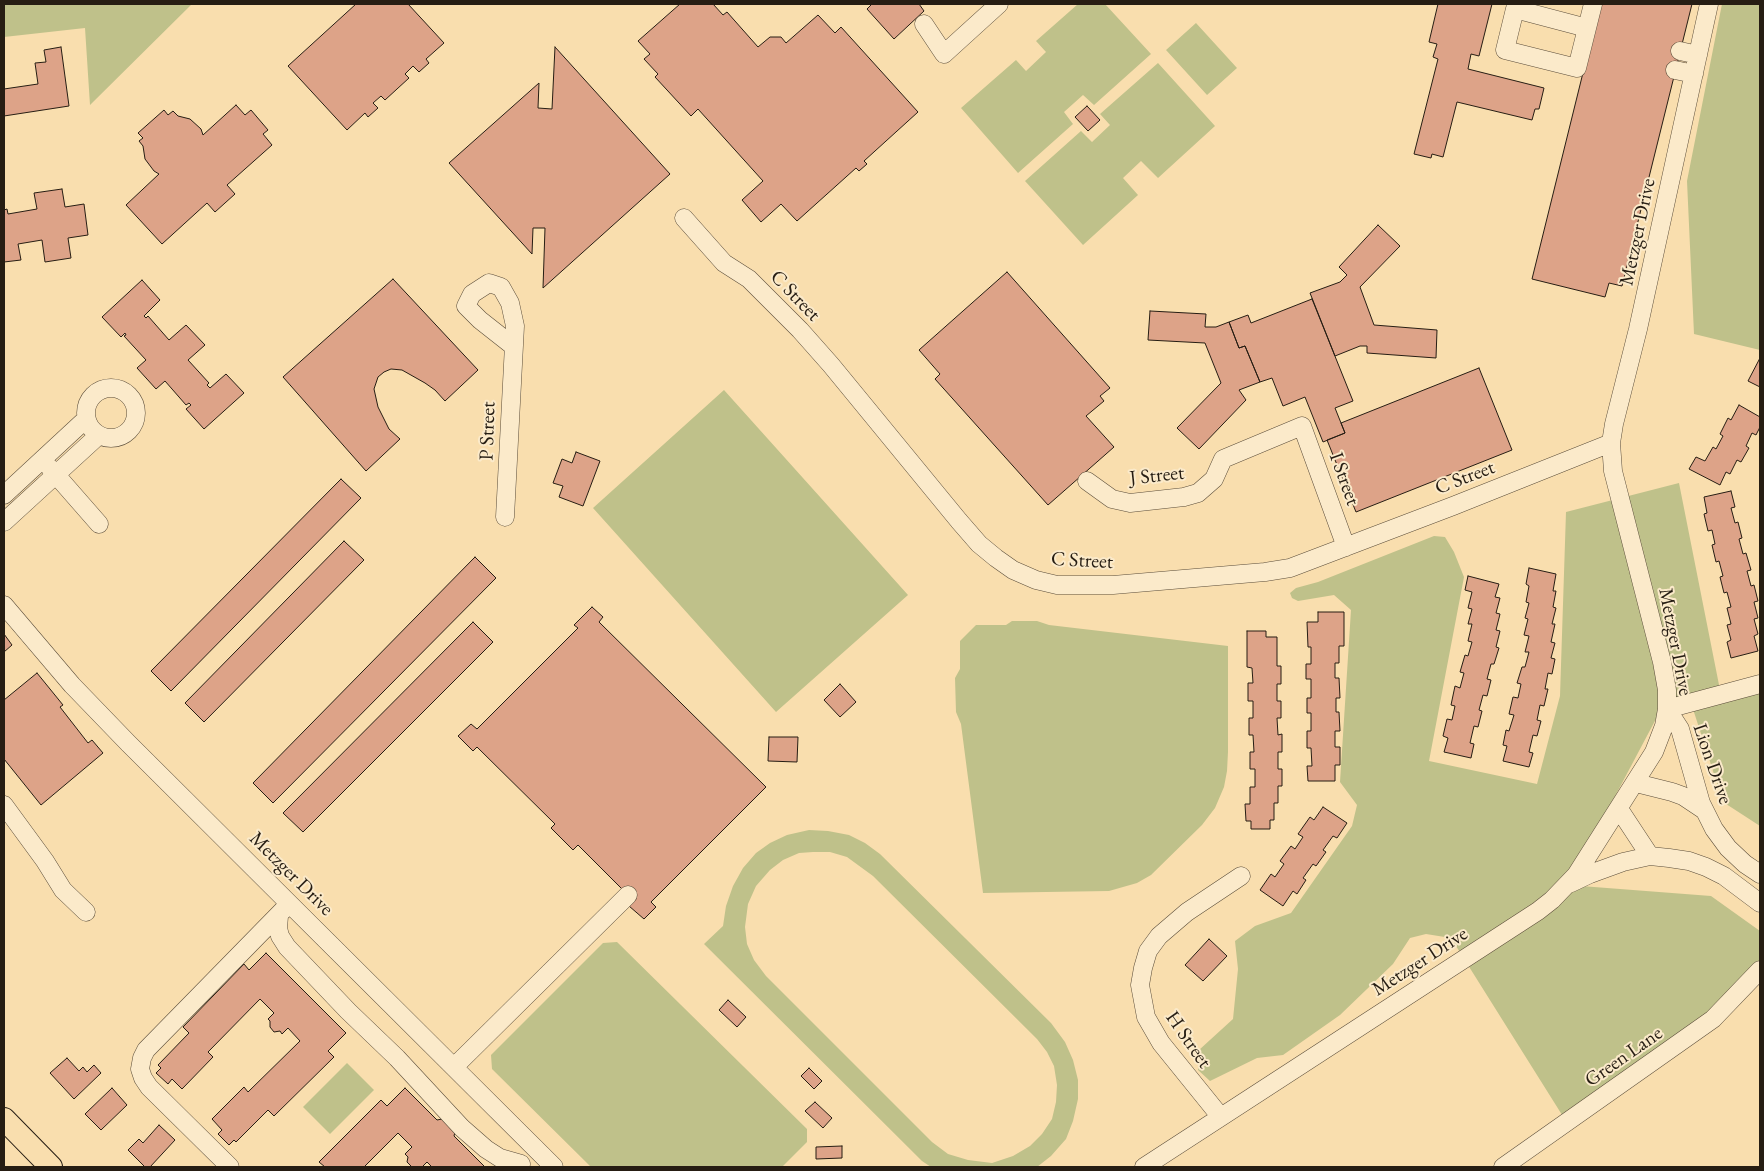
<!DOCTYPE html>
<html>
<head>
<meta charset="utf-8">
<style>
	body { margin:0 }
	#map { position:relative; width:1764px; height:1171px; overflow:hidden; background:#f9deae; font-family:"EB Garamond",serif }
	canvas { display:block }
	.frame { position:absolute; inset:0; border:5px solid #261d13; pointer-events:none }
</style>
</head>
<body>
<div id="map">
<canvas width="1764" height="1171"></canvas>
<div class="frame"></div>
</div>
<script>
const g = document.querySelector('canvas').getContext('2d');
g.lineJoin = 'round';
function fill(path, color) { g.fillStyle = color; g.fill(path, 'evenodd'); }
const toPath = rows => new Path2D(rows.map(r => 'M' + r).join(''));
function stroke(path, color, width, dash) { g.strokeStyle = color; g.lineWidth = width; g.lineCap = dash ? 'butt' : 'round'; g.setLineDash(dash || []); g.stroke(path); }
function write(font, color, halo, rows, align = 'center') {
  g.font = font + ' "EB Garamond",serif'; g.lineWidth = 4; g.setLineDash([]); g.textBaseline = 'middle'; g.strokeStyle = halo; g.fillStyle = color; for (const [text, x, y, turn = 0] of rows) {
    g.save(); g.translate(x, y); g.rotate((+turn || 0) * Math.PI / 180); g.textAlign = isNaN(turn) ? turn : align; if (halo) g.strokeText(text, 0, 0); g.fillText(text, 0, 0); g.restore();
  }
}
const green = toPath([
	[4,4,192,4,90,105,85,28,4,37],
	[1078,4,1105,4,1151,54,1094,105,1083,95,1064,112,1073,124,1018,173,961,108,1016,60,1026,71,1046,52,1036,41],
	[1722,4,1760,4,1760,350,1694,334,1687,181],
	[1196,23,1237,68,1207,95,1166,50],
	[1158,63,1215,126,1158,178,1141,161,1123,178,1138,195,1083,245,1025,181,1081,131,1092,142,1110,125,1100,114],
	[724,390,908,595,776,712,593,508],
	[1679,483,1722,700,1760,687,1760,826,1723,802,1693,709,1657,717,1568,885,1711,896,1760,931,1760,976,1569,1126,1451,938,1426,934,1410,938,1393,964,1340,1015,1283,1055,1257,1058,1210,1081,1198,1070,1199,1050,1233,1019,1238,969,1235,941,1255,926,1291,913,1352,826,1357,805,1340,782,1351,610,1334,595,1298,601,1292,598,1290,593,1296,588,1318,582,1434,536,1445,537,1454,552,1464,577,1429,761,1537,784,1560,696,1566,512],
	[1012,621,1037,621,1049,625,1228,646,1228,752,1227,771,1224,787,1215,808,1202,825,1151,875,1137,883,1109,891,983,893,961,724,956,712,955,678,960,669,960,641,976,625,1006,625],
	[809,830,828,831,849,835,865,843,880,854,1051,1023,1065,1042,1073,1060,1078,1080,1078,1099,1073,1121,1066,1139,1051,1156,1037,1167,931,1167,922,1161,704,944,723,926,726,906,733,886,743,868,756,853,770,843,787,835],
	[813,852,830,852,847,857,873,876,1037,1039,1047,1052,1054,1066,1057,1085,1056,1102,1052,1119,1042,1134,1030,1146,1013,1156,992,1163,968,1160,948,1154,932,1142,766,976,754,960,747,944,745,927,748,904,756,886,770,870,783,860,799,853],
	[617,942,807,1129,807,1142,782,1167,591,1167,492,1069,491,1055,603,943],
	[347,1063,374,1090,330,1134,303,1107]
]);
const building = toPath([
	[356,4,408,4,444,43,426,59,429,63,419,72,413,66,405,74,409,78,385,100,381,96,373,103,378,108,368,117,365,113,347,130,288,66,356,4],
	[680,4,713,4,723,15,727,12,758,47,770,37,781,37,786,43,818,15,835,33,841,27,918,112,864,161,867,164,859,171,856,168,797,221,781,204,761,222,742,200,763,181,698,109,691,116,655,77,658,74,644,59,650,54,638,41,680,4],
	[872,4,919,4,924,11,894,39,867,9,872,4],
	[1438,4,1492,4,1479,56,1471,54,1468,69,1544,88,1539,109,1535,109,1532,120,1457,102,1443,157,1432,154,1431,158,1414,154,1438,59,1433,57,1437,44,1429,42,1438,4],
	[1600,4,1692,4,1622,286,1609,283,1605,297,1532,279,1600,4],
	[61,47,69,106,4,116,4,89,38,84,35,63,46,62,44,50,61,47],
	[555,47,670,174,543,288,545,228,533,228,532,254,449,163,539,83,538,108,552,109,555,47],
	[236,105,245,115,251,110,268,130,263,134,272,145,227,185,235,194,215,212,207,203,162,244,126,205,159,174,154,171,145,159,143,146,139,141,143,138,138,133,164,110,168,115,173,111,178,116,190,119,201,129,203,135,236,105],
	[1087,106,1100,120,1088,131,1075,117,1087,106],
	[62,189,65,207,84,204,88,235,68,238,71,258,45,262,42,240,18,244,21,260,4,262,4,210,7,209,8,214,37,209,34,193,62,189],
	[1378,225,1400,246,1360,287,1374,325,1437,330,1436,358,1367,353,1367,346,1360,346,1335,356,1310,293,1340,282,1347,275,1339,267,1378,225],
	[1007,272,1110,388,1100,396,1104,401,1086,416,1114,447,1048,505,935,379,940,374,919,350,1007,272],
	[393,279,478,370,445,401,435,390,425,383,402,370,391,369,384,372,378,377,374,389,378,407,389,429,400,439,366,471,283,377,393,279],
	[142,280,160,300,144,316,146,318,148,316,169,340,186,325,205,345,188,360,209,383,207,385,210,388,226,374,244,393,204,429,186,409,191,405,189,403,186,405,165,381,156,389,137,368,146,360,124,336,126,335,125,333,121,337,102,317,142,280],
	[1312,299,1353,401,1335,408,1345,433,1323,442,1305,397,1283,406,1272,378,1260,382,1245,346,1239,348,1229,322,1248,315,1251,323,1312,299],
	[1150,311,1206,314,1205,327,1216,327,1229,322,1239,348,1245,346,1260,382,1239,390,1246,400,1199,449,1177,428,1221,383,1205,343,1148,340,1150,311],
	[1760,358,1760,387,1748,381,1760,358],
	[1479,368,1512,450,1356,512,1327,440,1345,433,1341,423,1479,368],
	[1739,405,1760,417,1760,427,1756,435,1752,433,1746,446,1749,448,1741,462,1737,460,1730,474,1726,472,1720,485,1689,469,1696,457,1705,461,1713,447,1716,449,1723,436,1720,434,1728,418,1731,420,1739,405],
	[576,452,600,461,583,506,559,497,563,486,553,483,562,459,572,463,576,452],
	[341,479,361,498,171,691,151,671,341,479],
	[1731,491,1735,507,1731,508,1735,523,1738,522,1742,538,1739,539,1743,554,1746,553,1751,570,1747,571,1751,586,1754,585,1758,601,1754,602,1758,618,1754,619,1758,634,1754,636,1758,651,1731,658,1727,642,1731,640,1727,625,1731,624,1727,608,1731,607,1727,592,1724,593,1720,577,1723,576,1719,561,1716,562,1712,545,1715,544,1712,530,1708,531,1704,514,1707,513,1704,497,1731,491],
	[344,541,364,560,204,722,185,703,344,541],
	[475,557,496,578,273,803,253,783,475,557],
	[1529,568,1556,574,1553,591,1556,591,1553,607,1556,608,1552,624,1555,624,1551,642,1555,643,1551,658,1555,659,1552,674,1548,673,1545,689,1548,689,1544,706,1540,705,1537,720,1541,721,1537,736,1533,735,1529,752,1533,753,1529,767,1503,761,1507,746,1503,745,1506,730,1509,731,1514,715,1509,714,1513,697,1518,698,1521,684,1517,683,1522,667,1525,667,1529,652,1525,652,1529,636,1524,635,1528,619,1525,618,1529,603,1526,602,1529,586,1526,584,1529,568],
	[1468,576,1499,584,1495,597,1500,598,1496,613,1500,614,1496,630,1500,631,1496,647,1499,648,1494,664,1491,664,1487,679,1491,680,1487,696,1483,695,1479,710,1482,711,1478,727,1474,726,1470,743,1474,744,1471,758,1444,752,1448,738,1443,736,1447,719,1452,720,1455,706,1451,705,1455,686,1460,688,1464,673,1460,672,1465,655,1468,656,1472,642,1468,641,1472,624,1468,624,1472,609,1468,608,1472,592,1465,590,1468,576],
	[592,607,603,617,599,622,766,787,651,902,656,907,644,919,629,906,634,901,578,845,573,850,551,828,555,824,477,747,473,751,458,736,471,724,477,729,578,628,574,625,592,607],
	[1318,612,1344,612,1344,646,1339,646,1339,663,1335,663,1335,678,1339,678,1340,698,1336,698,1336,712,1339,712,1340,731,1335,731,1335,747,1340,747,1340,765,1335,765,1335,781,1308,781,1307,766,1312,766,1311,748,1307,748,1307,731,1311,731,1311,713,1307,713,1307,698,1311,698,1311,679,1306,679,1306,664,1311,664,1311,647,1308,647,1307,622,1318,622,1318,612],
	[473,622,493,642,303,832,283,813,473,622],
	[1247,631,1266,631,1266,637,1277,637,1277,666,1281,666,1281,684,1277,684,1277,701,1281,701,1281,718,1277,718,1278,735,1282,734,1282,752,1278,752,1278,769,1282,769,1282,786,1278,786,1278,803,1274,803,1274,820,1270,820,1270,829,1251,829,1251,821,1246,821,1245,804,1250,804,1250,787,1255,787,1255,769,1250,769,1250,752,1254,752,1253,735,1249,735,1249,718,1253,718,1253,701,1248,701,1248,683,1253,683,1252,668,1247,667,1247,631],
	[4,634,12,645,4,652,4,634],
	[37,673,63,705,60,707,88,743,92,740,103,753,41,805,4,759,4,700,37,673],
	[840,684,856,702,840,717,824,700,840,684],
	[769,737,798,737,797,762,768,761,769,737],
	[1323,807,1347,823,1337,838,1333,836,1323,850,1326,852,1316,866,1313,864,1303,878,1306,880,1297,894,1293,891,1283,906,1260,890,1271,874,1275,877,1284,864,1280,861,1291,846,1295,849,1303,837,1298,834,1310,817,1314,820,1323,807],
	[1209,939,1227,956,1203,981,1185,965,1209,939],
	[266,953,346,1033,328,1051,334,1057,274,1116,268,1110,236,1142,234,1140,229,1145,218,1134,222,1130,212,1119,244,1087,248,1092,300,1041,288,1028,282,1034,280,1031,274,1032,270,1027,270,1021,268,1019,274,1013,260,999,208,1052,213,1057,182,1089,172,1079,168,1084,156,1073,161,1068,158,1065,189,1033,183,1027,244,964,249,970,266,953],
	[728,1000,746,1017,737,1027,719,1010,728,1000],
	[67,1058,79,1071,83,1067,87,1072,94,1065,101,1073,74,1099,50,1073,67,1058],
	[809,1068,822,1081,814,1089,801,1076,809,1068],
	[112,1088,127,1105,101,1130,85,1114,112,1088],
	[405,1088,437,1120,442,1119,455,1132,454,1136,485,1167,432,1167,427,1162,422,1167,412,1167,407,1162,408,1157,405,1154,412,1147,398,1133,364,1167,325,1167,319,1162,381,1100,387,1106,405,1088],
	[815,1102,832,1118,823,1128,805,1111,815,1102],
	[159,1125,175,1140,150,1167,145,1167,128,1150,139,1139,143,1143,159,1125],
	[842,1146,842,1158,816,1159,816,1147,842,1146]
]);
const minor = toPath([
	[924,24,944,54,999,4],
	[1587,28,1515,9,1505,50,1577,68,1593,4],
	[1680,51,1698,55],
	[1675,70,1694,74],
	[684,218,724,263,749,279,800,330,831,365,959,521,979,544,996,558,1013,570,1036,580,1057,585,1113,585,1265,572,1290,568,1453,506,1611,443],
	'86 413a25 25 0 1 1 50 0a25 25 0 1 1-50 0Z',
	[50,468,99,524],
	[1087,481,1112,499,1130,503,1184,497,1198,493,1214,479,1223,459,1302,426,1346,547],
	[4,495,86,419],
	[505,517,515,326,510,303,501,287,489,283,472,294,466,306,480,320,513,346],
	[4,522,99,435],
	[4,605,72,685,128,743,554,1167],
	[1760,684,1667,709,1680,729,1701,803,1714,829,1728,848,1745,864,1760,874],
	[1636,783,1672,792,1683,796,1704,810],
	[4,805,45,861,63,890,86,912],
	[1619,809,1650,856],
	[1571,883,1590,874,1623,862,1650,856,1669,858,1689,861,1706,867,1724,876,1760,903],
	[279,916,278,928,280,936,287,947,348,1011,397,1058,462,1128,486,1149,500,1158,521,1164],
	[454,1067,628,895],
	[1220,1116,1161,1043,1146,1017,1140,985,1143,968,1148,951,1159,936,1187,912,1241,876],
	[230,1167,149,1087,143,1078,140,1069,142,1058,146,1050,289,904],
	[1144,1167,1538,911,1552,900,1576,875,1654,752,1664,726,1667,709,1667,690,1662,662,1613,471,1611,443,1614,424,1638,329,1709,4],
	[1503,1167,1713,1019,1760,970]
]);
const major = toPath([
	[4,1119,51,1167]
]);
const streetNames = [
	["Metzger Drive",1638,232,-78],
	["C Street",795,296,46],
	["P Street",488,431,-88],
	["J Street",1157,476,-6],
	["C Street",1465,478,-21],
	["I Street",1344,479,70],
	["C Street",1082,561,3],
	["Metzger Drive",1675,642,79],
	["Lion Drive",1712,764,71],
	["Metzger Drive",291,874,45],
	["Metzger Drive",1420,962,-33],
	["H Street",1188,1040,55],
	["Green Lane",1624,1057,-35]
];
fill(green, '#bfc18a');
fill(building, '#dda388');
stroke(building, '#261d13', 1);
stroke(minor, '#5b4d3a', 19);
stroke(major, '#261d13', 24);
stroke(minor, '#fbeaca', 18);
stroke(major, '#f9deae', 22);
write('20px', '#261d13', '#fbeaca', streetNames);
</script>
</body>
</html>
